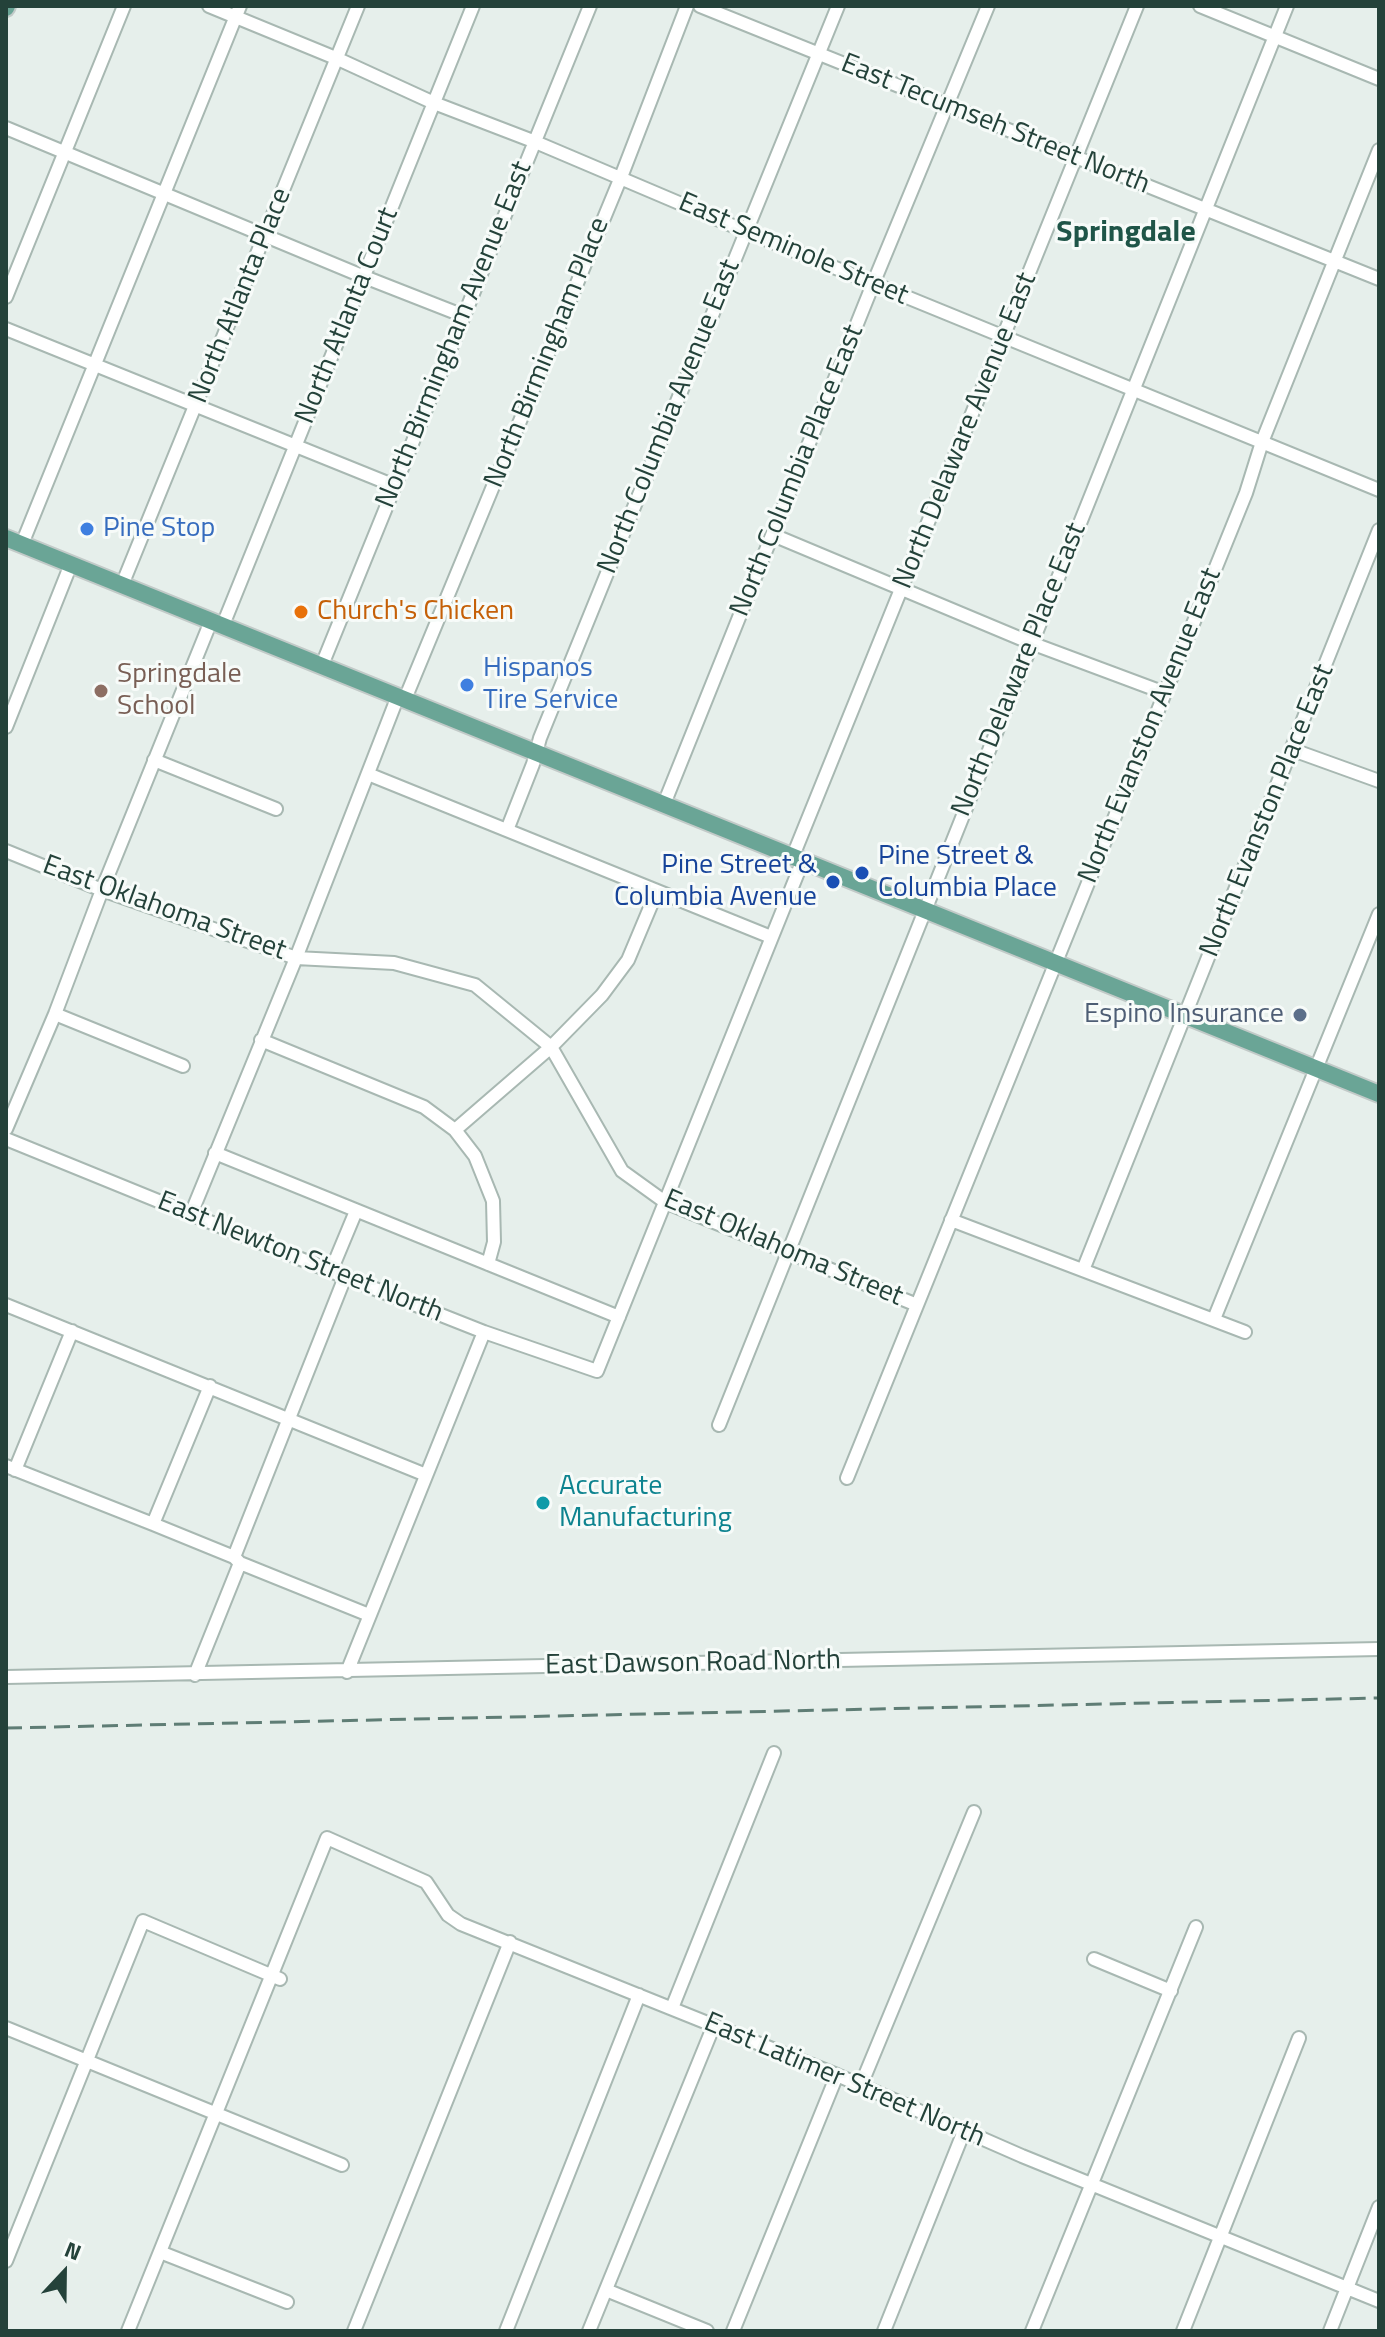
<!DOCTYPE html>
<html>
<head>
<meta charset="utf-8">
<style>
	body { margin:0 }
	#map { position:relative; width:1385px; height:2337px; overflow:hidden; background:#e6efeb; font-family:"Titillium Web",sans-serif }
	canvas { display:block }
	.frame { position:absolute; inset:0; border:8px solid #24423a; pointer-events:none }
	.north { position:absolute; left:24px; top:2233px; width:80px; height:80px; -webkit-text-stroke:6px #f7fbf9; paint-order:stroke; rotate:22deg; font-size:22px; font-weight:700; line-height:32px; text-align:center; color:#24423a }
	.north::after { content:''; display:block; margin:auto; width:28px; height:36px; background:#24423a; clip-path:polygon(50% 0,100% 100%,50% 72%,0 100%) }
</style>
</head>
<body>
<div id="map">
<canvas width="1385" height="2337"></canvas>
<div class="frame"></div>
<div class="north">N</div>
</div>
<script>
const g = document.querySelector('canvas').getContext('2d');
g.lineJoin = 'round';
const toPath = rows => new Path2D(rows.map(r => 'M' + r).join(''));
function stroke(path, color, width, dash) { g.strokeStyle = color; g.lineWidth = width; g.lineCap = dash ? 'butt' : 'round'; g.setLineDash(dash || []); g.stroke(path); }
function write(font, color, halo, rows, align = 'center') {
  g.font = font + ' "Titillium Web",sans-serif'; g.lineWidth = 6; g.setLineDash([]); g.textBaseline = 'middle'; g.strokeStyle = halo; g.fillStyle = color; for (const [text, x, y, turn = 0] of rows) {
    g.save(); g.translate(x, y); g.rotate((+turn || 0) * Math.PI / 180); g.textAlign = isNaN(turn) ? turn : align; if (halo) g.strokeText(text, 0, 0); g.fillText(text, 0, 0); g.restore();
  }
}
const minor = toPath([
	[209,6,338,59,434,103,533,141,745,231,1379,490],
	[700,6,1379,279],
	[1200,6,1379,79],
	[6,128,362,276,464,316],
	[6,297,124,6],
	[6,329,395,486],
	[773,535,1031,643,1165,693],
	[22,544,240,6],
	[122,585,358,6],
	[223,625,473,6],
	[322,665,590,6],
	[405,699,621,177,687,6],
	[6,727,71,564],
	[1293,750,1379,781],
	[154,760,276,809],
	[368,774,771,937],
	[664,804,873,284,988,6],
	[507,830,533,764,540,738,838,6],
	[6,851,102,890,296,958,394,963,475,985,551,1047,622,1171,665,1202,917,1305],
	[793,856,1137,6],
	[55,1014,183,1066],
	[261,1040,424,1107,455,1130,475,1156,493,1201,494,1242,488,1264],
	[6,1129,55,1014,102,890,211,621],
	[455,1130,551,1047,602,995,628,960,657,891],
	[6,1139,345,1277,484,1332,597,1371,803,860],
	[215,1153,619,1317],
	[191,1214,296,958,398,696],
	[951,1220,1245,1332],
	[1083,1270,1379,530],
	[331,1271,356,1211],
	[6,1305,426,1475],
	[1214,1319,1379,914],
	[719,1425,1287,6],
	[6,1466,153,1524,234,1557,240,1563,369,1615],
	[15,1470,72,1331],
	[847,1478,1246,493,1262,442,1379,150],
	[153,1524,210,1386],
	[234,1557,345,1277],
	[347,1672,484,1332],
	[195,1675,240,1563],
	[6,1677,1379,1649],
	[1094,1959,1171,1991],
	[672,2008,774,1753],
	[6,2028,342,2165],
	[861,2085,974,1812],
	[160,2252,287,2302],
	[6,2261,143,1921,280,1979],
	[606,2290,707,2331],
	[128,2331,327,1838,426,1882,448,1915,461,1924,837,2075,1022,2156,1379,2301],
	[354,2331,510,1942],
	[506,2331,639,1995],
	[589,2331,714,2025],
	[733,2331,837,2075],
	[884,2331,964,2131],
	[1032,2331,1196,1927],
	[1183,2331,1299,2038],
	[1330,2331,1379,2207]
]);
const major = toPath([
	[6,8,7,6],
	[6,538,1379,1094]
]);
const rail = toPath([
	[6,1728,1379,1698]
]);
const markers = [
	[87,529,8,"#3f7fe0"],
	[301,612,8,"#e8710a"],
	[467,685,8,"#3f7fe0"],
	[101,691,8,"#8d6e63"],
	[862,873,8,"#1a4fb4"],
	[833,882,8,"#1a4fb4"],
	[1300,1015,8,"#5c6f8a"],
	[543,1503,8,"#0f9aa8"]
];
const streetNames = [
	["East Tecumseh Street North",995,125,22],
	["East Seminole Street",793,250,23],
	["North Atlanta Place",241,296,-68],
	["North Atlanta Court",348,316,-68],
	["North Birmingham Avenue East",455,335,-68],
	["North Birmingham Place",548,353,-68],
	["North Columbia Avenue East",670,417,-68],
	["North Delaware Avenue East",966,431,-68],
	["North Columbia Place East",798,471,-68],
	["North Delaware Place East",1020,670,-68],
	["North Evanston Avenue East",1151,726,-68],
	["North Evanston Place East",1268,811,-68],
	["East Oklahoma Street",164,909,20],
	["East Oklahoma Street",783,1249,23],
	["East Newton Street North",300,1258,22],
	["East Dawson Road North",693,1664,-1],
	["East Latimer Street North",844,2081,23]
];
const shopNames = [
	["Pine Stop",103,529],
	["Hispanos",483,669],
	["Tire Service",483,701]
];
const foodNames = [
	["Church's Chicken",317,612]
];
const educationNames = [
	["Springdale",117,675],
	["School",117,707]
];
const transitNames = [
	["Pine Street &",878,857],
	["Columbia Place",878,889],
	["Pine Street &",817,866,"right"],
	["Columbia Avenue",817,898,"right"]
];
const serviceNames = [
	["Espino Insurance",1284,1015]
];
const cultureNames = [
	["Accurate",559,1487],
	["Manufacturing",559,1519]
];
const neighbourhoodNames = [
	["Springdale",1126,234]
];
stroke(minor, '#a8b8b2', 16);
stroke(major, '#c2cac8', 20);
stroke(minor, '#fff', 12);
stroke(major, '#6aa596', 16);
stroke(rail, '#5f7d75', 3, [16, 8]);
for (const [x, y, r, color] of markers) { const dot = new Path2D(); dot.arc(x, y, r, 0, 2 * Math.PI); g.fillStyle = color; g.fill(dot); stroke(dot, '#f7fbf9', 3); }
write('28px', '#24423a', '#f7fbf9', streetNames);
write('28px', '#366cbe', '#f7fbf9', shopNames, 'left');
write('28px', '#c56008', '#f7fbf9', foodNames, 'left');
write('28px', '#785e54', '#f7fbf9', educationNames, 'left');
write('28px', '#164399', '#f7fbf9', transitNames, 'left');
write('28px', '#4e5e75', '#f7fbf9', serviceNames, 'right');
write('28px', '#0d838f', '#f7fbf9', cultureNames, 'left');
write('bold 30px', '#1f5548', '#f7fbf9', neighbourhoodNames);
</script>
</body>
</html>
